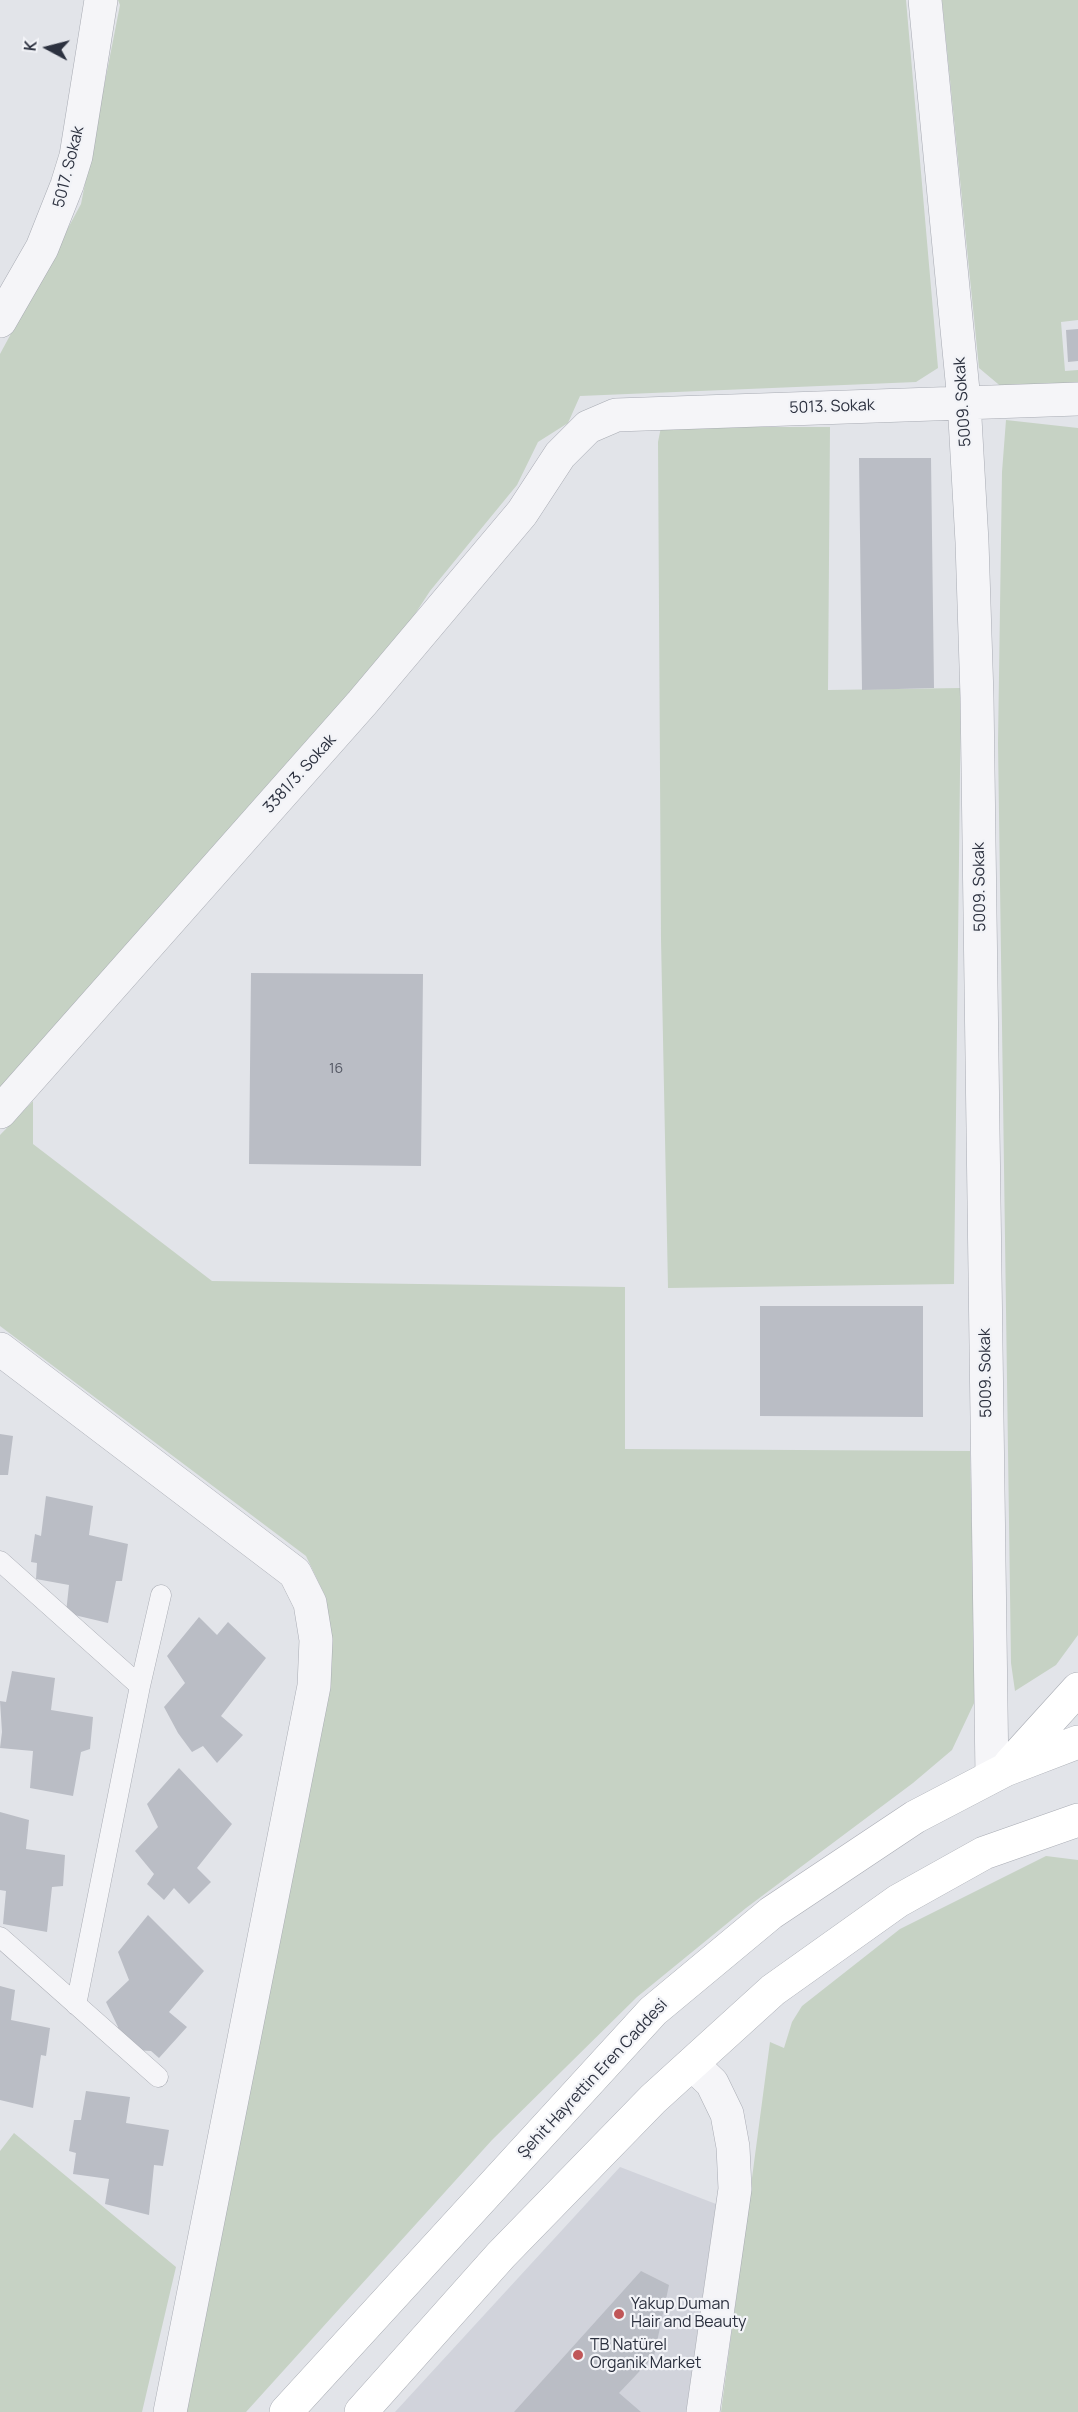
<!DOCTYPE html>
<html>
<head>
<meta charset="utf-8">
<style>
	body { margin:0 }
	#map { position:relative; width:1078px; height:2412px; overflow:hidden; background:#e2e4e9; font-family:Manrope,sans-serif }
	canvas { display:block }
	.north { position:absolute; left:18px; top:18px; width:60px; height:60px; -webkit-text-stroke:4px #f2f3f7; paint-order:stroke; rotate:277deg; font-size:16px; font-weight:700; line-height:24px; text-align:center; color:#2c313f }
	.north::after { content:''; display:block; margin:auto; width:21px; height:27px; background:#2c313f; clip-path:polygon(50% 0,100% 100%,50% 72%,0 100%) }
</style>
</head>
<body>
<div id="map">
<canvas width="1078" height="2412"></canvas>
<div class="north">K</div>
</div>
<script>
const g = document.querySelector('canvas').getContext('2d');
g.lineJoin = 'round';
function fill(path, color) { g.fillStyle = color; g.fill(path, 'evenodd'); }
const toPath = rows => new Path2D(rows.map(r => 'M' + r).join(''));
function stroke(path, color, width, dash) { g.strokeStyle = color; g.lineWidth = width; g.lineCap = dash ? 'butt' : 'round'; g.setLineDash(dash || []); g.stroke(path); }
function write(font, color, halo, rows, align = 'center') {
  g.font = font + ' Manrope,sans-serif'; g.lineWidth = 4.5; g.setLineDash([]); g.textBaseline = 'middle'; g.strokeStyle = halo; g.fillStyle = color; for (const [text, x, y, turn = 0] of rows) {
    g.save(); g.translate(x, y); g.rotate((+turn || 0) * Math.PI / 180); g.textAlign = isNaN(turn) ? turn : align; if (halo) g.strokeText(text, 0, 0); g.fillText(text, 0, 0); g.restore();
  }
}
const built = toPath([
	[620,2167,716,2204,686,2412,395,2412]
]);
const green = toPath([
	[118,0,906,0,938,368,916,382,580,396,568,423,538,442,517,485,430,591,404,631,0,1099,0,354,81,204,120,5],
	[942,0,1078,0,1078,320,1061,322,1065,371,1078,370,1078,385,1004,389,979,368],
	[1006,420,1078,428,1078,1635,1056,1665,1015,1691,1011,1663,998,743,1002,472],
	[661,427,830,427,828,690,961,688,954,1284,668,1288,661,939,658,442],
	[33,1101,33,1144,212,1281,625,1287,625,1449,970,1451,976,1699,952,1750,913,1783,746,1908,637,1997,492,2140,246,2412,187,2412,186,2395,330,1627,326,1598,306,1556,0,1326,0,1135],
	[1046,1856,1078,1860,1078,2412,721,2412,770,2042,784,2048,792,2022,802,2006,900,1929],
	[14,2133,176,2267,142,2412,0,2412,0,2151]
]);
const building = toPath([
	[1078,329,1078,361,1068,362,1066,330],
	[859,458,931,458,934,688,862,690],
	[251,973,423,974,421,1166,249,1164],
	[760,1306,923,1306,923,1417,760,1416],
	[0,1434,13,1436,8,1475,0,1475],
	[46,1496,93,1506,89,1535,128,1544,122,1581,116,1581,108,1623,66,1613,69,1585,36,1579,37,1563,31,1562,35,1534,41,1536],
	[199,1617,217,1635,228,1622,266,1658,221,1716,243,1735,217,1763,203,1746,192,1752,178,1733,164,1707,185,1683,167,1656],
	[12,1671,55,1678,51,1710,93,1717,90,1749,81,1752,73,1796,30,1788,33,1751,0,1748,2,1732,0,1701,6,1702],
	[179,1768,232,1824,197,1868,211,1882,189,1904,174,1888,164,1900,147,1884,154,1874,135,1851,158,1827,147,1804],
	[0,1812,29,1820,26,1849,65,1855,63,1886,52,1887,47,1932,3,1924,6,1891,0,1890],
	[148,1915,204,1971,169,2012,187,2027,159,2058,151,2051,134,2050,118,2032,118,2027,106,2002,129,1980,118,1952],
	[0,1986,15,1990,11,2020,50,2028,46,2056,41,2055,33,2108,0,2100],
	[86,2091,130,2097,126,2123,169,2130,163,2166,154,2165,149,2215,105,2204,109,2179,73,2174,76,2153,69,2151,74,2120,81,2120],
	[641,2271,669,2285,654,2356,619,2393,641,2412,514,2412]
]);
const service = toPath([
	[0,1561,140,1686,76,2005],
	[140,1686,161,1595],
	[0,1937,158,2077]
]);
const minor = toPath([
	[925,0,964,401,972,542,977,697,992,1776],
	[0,321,42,248,67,185,76,156,101,0],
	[0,1112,362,703,522,513,560,455,588,427,616,415,1078,399],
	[0,1349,295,1573,310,1603,316,1640,314,1686,170,2412],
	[692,2064,712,2083,727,2114,733,2147,735,2189,703,2412]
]);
const secondary = toPath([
	[1010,1764,1078,1689],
	[286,2412,653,2011,771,1913,915,1817,1005,1770,1078,1742],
	[361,2412,501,2255,653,2099,773,1990,898,1901,984,1853,1078,1820]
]);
const markers = [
	[619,2314,6,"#c05658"],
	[578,2355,6,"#c05658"]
];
const numberNames = [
	["16",336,1069]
];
const streetNames = [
	["5017. Sokak",69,167,-76],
	["5009. Sokak",963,402,-94],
	["5013. Sokak",832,407,-2],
	["3381/3. Sokak",300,774,-48],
	["5009. Sokak",980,887,-91],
	["5009. Sokak",986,1373,-91],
	["Şehit Hayrettin Eren Caddesi",593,2079,-47]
];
const poiNames = [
	["Yakup Duman",631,2305],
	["Hair and Beauty",631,2323],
	["TB Natürel",590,2346],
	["Organik Market",590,2364]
];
fill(built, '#d1d3db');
fill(green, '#c6d2c4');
fill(building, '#babdc5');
stroke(service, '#a8abb3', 21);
stroke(minor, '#a8abb3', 34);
stroke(secondary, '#a8abb3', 34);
stroke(service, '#f5f5f8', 20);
stroke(minor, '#f5f5f8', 33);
stroke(secondary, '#fff', 33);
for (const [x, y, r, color] of markers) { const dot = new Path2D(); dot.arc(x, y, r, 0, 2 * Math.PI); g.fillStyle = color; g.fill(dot); stroke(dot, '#f2f3f7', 2); }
write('14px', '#505460', null, numberNames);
write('16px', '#2c313f', '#f2f3f7', streetNames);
write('16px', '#2c313f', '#f2f3f7', poiNames, 'left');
</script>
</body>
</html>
